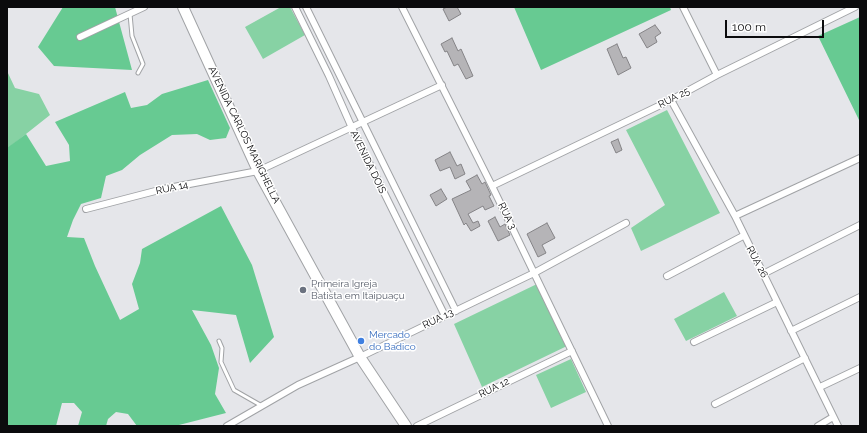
<!DOCTYPE html>
<html>
<head>
<meta charset="utf-8">
<style>
	body { margin:0 }
	#map { position:relative; width:867px; height:433px; overflow:hidden; background:#e5e6ea; font-family:Raleway,sans-serif }
	canvas { display:block }
	.frame { position:absolute; inset:0; border:8px solid #0b0b0d; pointer-events:none }
	.scale { position:absolute; left:725px; top:20px; width:99px; height:18px; box-sizing:border-box; border:2px solid #0b0b0d; border-top:0; padding-left:5px; font-size:12px; line-height:14px; white-space:nowrap; color:#0b0b0d; -webkit-text-stroke:3px #fff; paint-order:stroke }
</style>
</head>
<body>
<div id="map">
<canvas width="867" height="433"></canvas>
<div class="frame"></div>
<div class="scale">100 m</div>
</div>
<script>
const g = document.querySelector('canvas').getContext('2d');
g.lineJoin = 'round';
function fill(path, color) { g.fillStyle = color; g.fill(path, 'evenodd'); }
const toPath = rows => new Path2D(rows.map(r => 'M' + r).join(''));
function stroke(path, color, width, dash) { g.strokeStyle = color; g.lineWidth = width; g.lineCap = dash ? 'butt' : 'round'; g.setLineDash(dash || []); g.stroke(path); }
function write(font, color, halo, rows, align = 'center') {
  g.font = font + ' Raleway,sans-serif'; g.lineWidth = 3; g.setLineDash([]); g.textBaseline = 'middle'; g.strokeStyle = halo; g.fillStyle = color; for (const [text, x, y, turn = 0] of rows) {
    g.save(); g.translate(x, y); g.rotate((+turn || 0) * Math.PI / 180); g.textAlign = isNaN(turn) ? turn : align; if (halo) g.strokeText(text, 0, 0); g.fillText(text, 0, 0); g.restore();
  }
}
const green = toPath([
	[281,7,290,7,305,35,263,59,245,27],
	[7,71,15,88,39,94,50,115,7,149],
	[667,110,720,213,641,251,631,228,665,205,626,130],
	[537,284,567,346,482,387,454,324],
	[724,292,737,316,686,341,674,319],
	[571,359,586,392,551,408,536,375]
]);
const forest = toPath([
	[63,7,115,7,132,70,54,66,38,47],
	[514,7,670,7,671,10,541,70],
	[860,17,860,120,859,120,818,36],
	[208,80,230,128,226,138,210,140,197,134,172,135,140,155,122,170,106,176,101,198,81,204,73,220,67,237,84,238,95,266,120,320,139,309,132,284,140,263,142,249,221,206,252,265,274,337,250,363,236,315,192,310,211,345,219,368,215,394,226,413,175,426,137,426,128,414,116,412,108,419,106,426,78,426,82,412,74,403,62,403,56,426,7,426,7,148,26,134,46,166,70,161,69,145,55,122,125,92,131,108,147,105,162,94]
]);
const building = toPath([
	[447,7,457,7,461,14,449,21,443,9,447,7],
	[655,25,661,33,655,37,657,42,647,48,639,34,655,25],
	[452,38,458,51,461,49,473,76,466,79,458,64,454,66,447,51,445,52,441,44,452,38],
	[617,44,623,58,626,57,631,68,618,75,607,49,617,44],
	[618,139,622,150,616,153,611,142,618,139],
	[450,152,457,166,461,164,465,174,455,179,450,167,440,171,435,160,450,152],
	[477,175,482,184,485,182,491,195,489,196,494,206,485,210,483,206,468,214,473,223,478,221,480,226,471,231,466,223,464,225,452,199,471,190,466,181,477,175],
	[441,189,447,199,436,206,430,195,441,189],
	[495,217,500,227,505,224,510,235,498,241,488,221,495,217],
	[547,223,555,238,542,245,546,253,538,257,527,234,547,223]
]);
const lane = toPath([
	[130,14,132,36,143,64,138,73],
	[219,341,222,348,221,362,234,390,262,406]
]);
const street = toPath([
	[295,7,329,76,352,128,445,316],
	[306,7,456,311],
	[402,7,492,186,608,426],
	[683,7,717,75],
	[80,37,144,7],
	[671,100,735,216,838,426],
	[492,186,671,100,717,75,855,7],
	[86,209,163,189,258,171,442,85],
	[735,216,860,158],
	[763,274,860,225],
	[667,276,743,236],
	[791,331,860,297],
	[694,342,777,302],
	[820,387,860,368],
	[715,404,805,358],
	[227,426,298,385,360,357,534,273,626,223],
	[417,426,572,351],
	[818,426,833,417]
]);
const primary = toPath([
	[183,7,258,171,360,357,406,426]
]);
const markers = [
	[303,290,4,"#6b7280"],
	[361,341,4,"#3f7fe0"]
];
const streetNames = [
	["RUA 25",674,98,-27],
	["AVENIDA CARLOS MARIGHELLA",244,135,64],
	["AVENIDA DOIS",368,162,64],
	["RUA 14",172,188,-12],
	["RUA 3",507,216,64],
	["RUA 26",757,262,62],
	["RUA 13",438,319,-26],
	["RUA 12",494,388,-26]
];
const worshipNames = [
	["Primeira Igreja",311,284],
	["Batista em Itaipuaçu",311,296]
];
const shopNames = [
	["Mercado",369,335],
	["do Badico",369,347]
];
fill(green, '#87d2a4');
fill(forest, '#67ca92');
fill(building, '#b5b4b7');
stroke(building, '#848386', 1);
stroke(lane, '#a1a3a6', 5);
stroke(street, '#a1a3a6', 8);
stroke(primary, '#a1a3a6', 12);
stroke(lane, '#fff', 3);
stroke(street, '#fff', 6);
stroke(primary, '#fff', 10);
for (const [x, y, r, color] of markers) { const dot = new Path2D(); dot.arc(x, y, r, 0, 2 * Math.PI); g.fillStyle = color; g.fill(dot); stroke(dot, '#fff', 1.5); }
write('10px', '#0b0b0d', '#fff', streetNames);
write('10px', '#5b616d', '#fff', worshipNames, 'left');
write('10px', '#366cbe', '#fff', shopNames, 'left');
</script>
</body>
</html>
